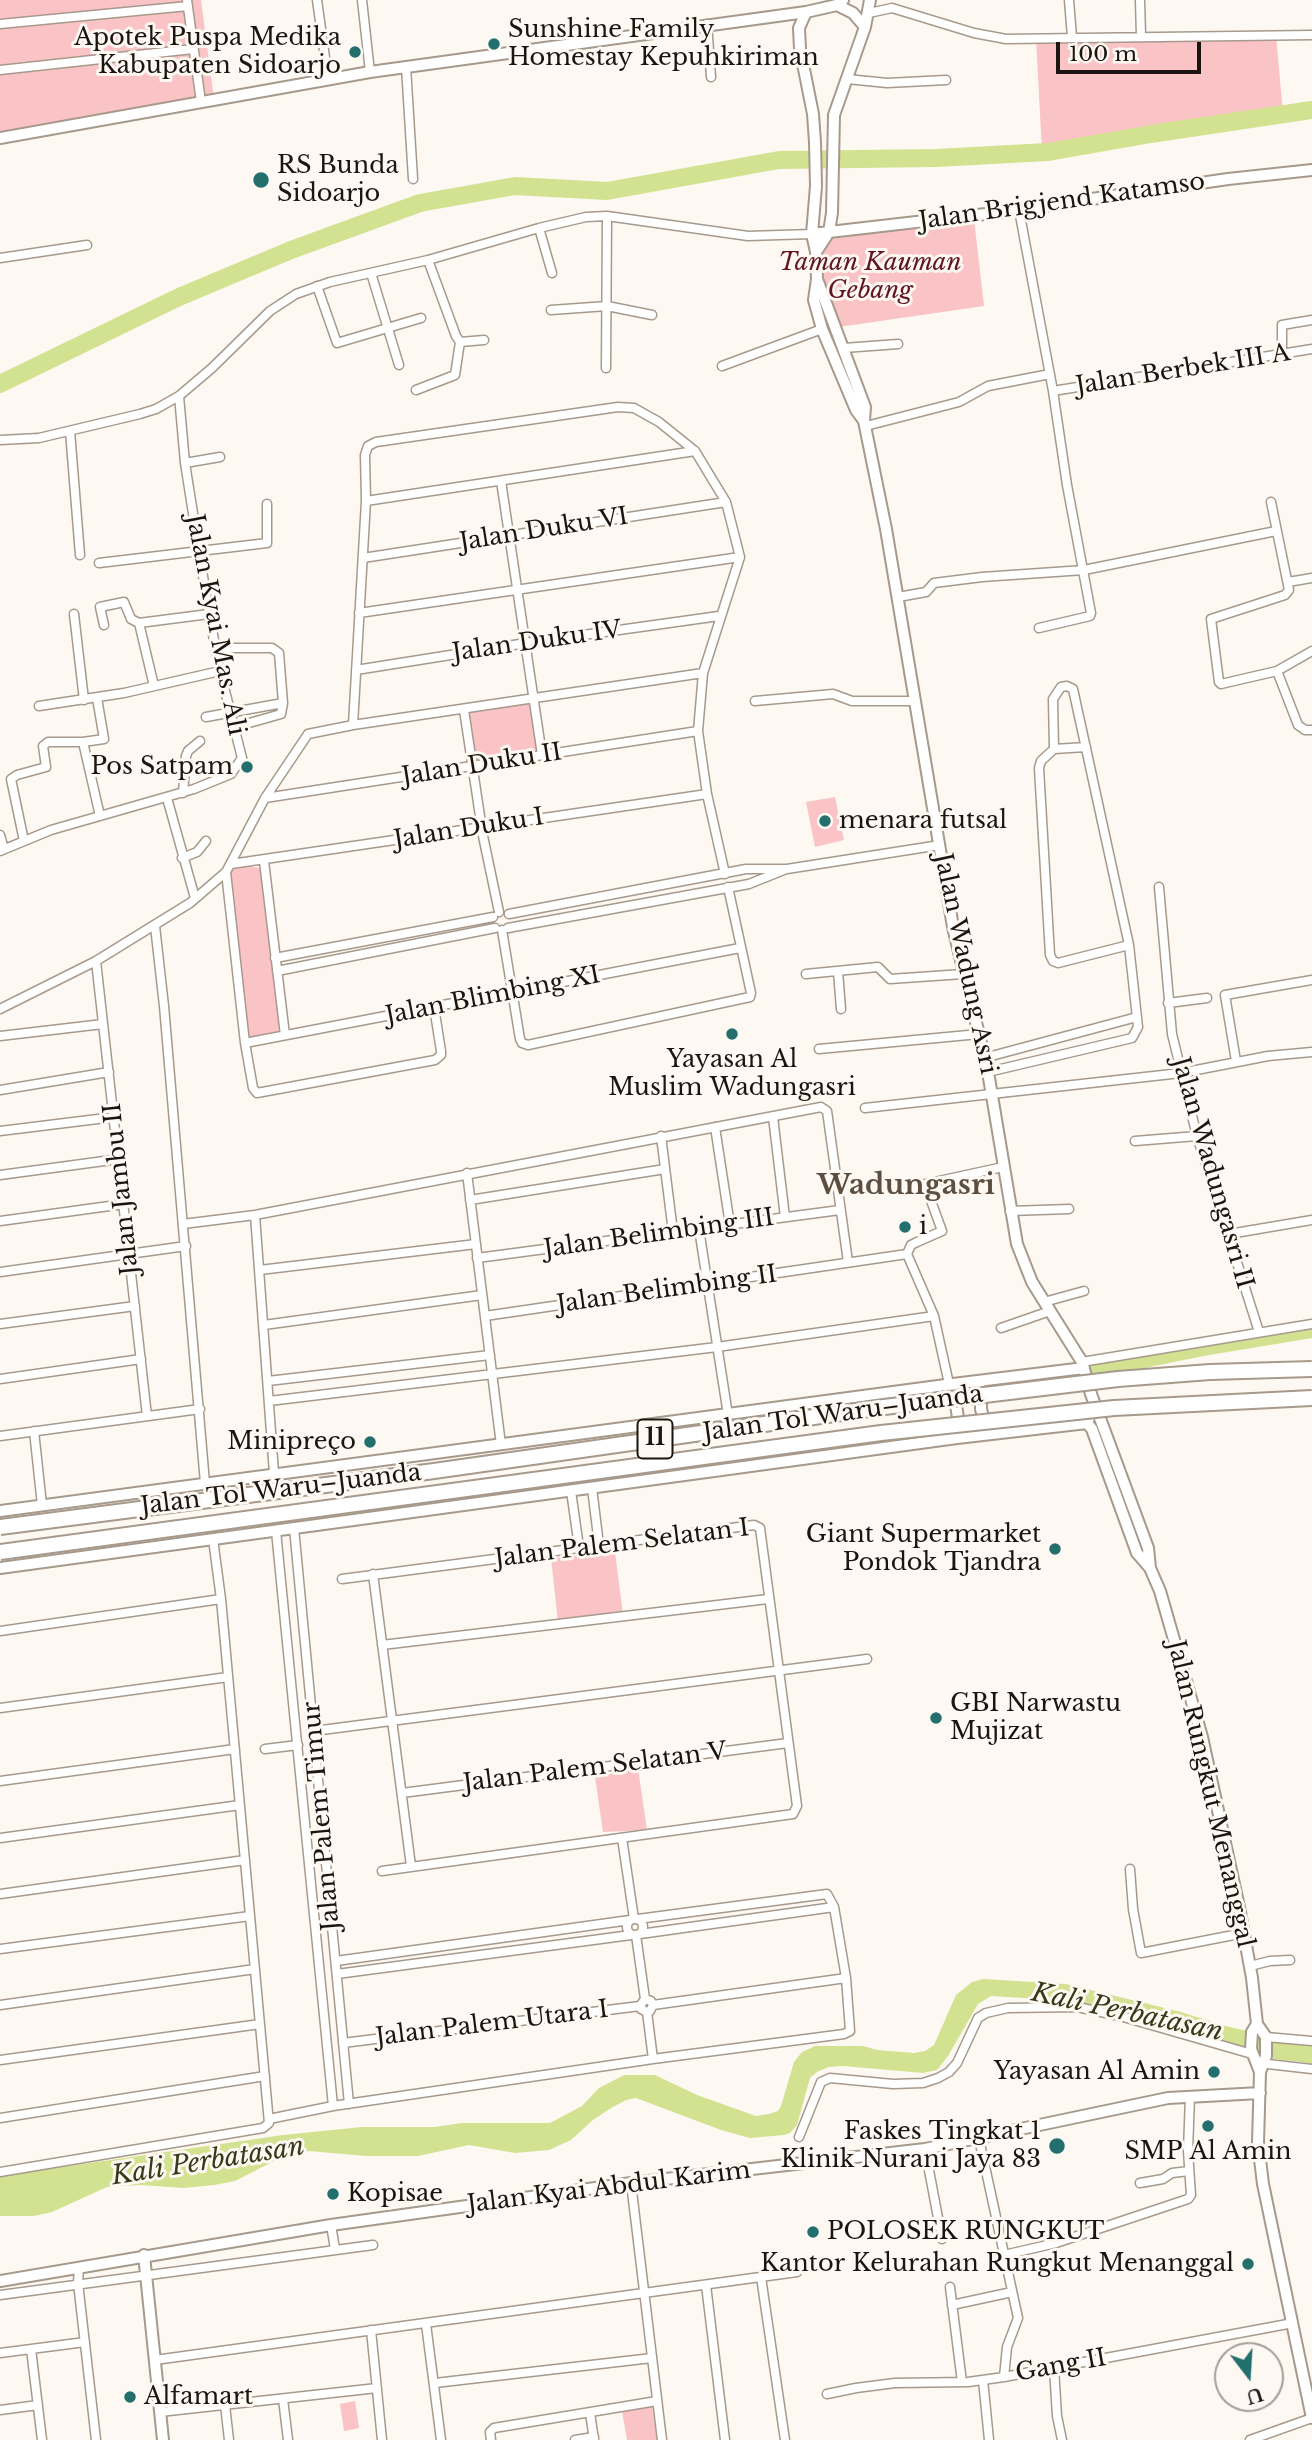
<!DOCTYPE html>
<html>
<head>
<meta charset="utf-8">
<style>
	body { margin:0 }
	#map { position:relative; width:1312px; height:2440px; overflow:hidden; background:#fef8f2; font-family:"Libre Baskerville",serif }
	canvas { display:block }
	.north { position:absolute; left:1214px; top:2342px; width:70px; height:70px; box-sizing:border-box; background:#fef8f2; border:2px solid #a39d98; border-radius:50%; rotate:163deg; font-size:19px; font-weight:700; line-height:28px; text-align:center; color:#1a1510 }
	.north::after { content:''; display:block; margin:auto; width:24px; height:32px; background:#236f6e; clip-path:polygon(50% 0,100% 100%,50% 72%,0 100%) }
	.scale { position:absolute; left:1056px; top:42px; width:145px; height:32px; box-sizing:border-box; border:4px solid #1a1510; border-top:0; padding-left:9px; font-size:21px; line-height:24px; white-space:nowrap; color:#1a1510; -webkit-text-stroke:5px #fef8f2; paint-order:stroke }
</style>
</head>
<body>
<div id="map">
<canvas width="1312" height="2440"></canvas>
<div class="north">U</div>
<div class="scale">100 m</div>
</div>
<script>
const g = document.querySelector('canvas').getContext('2d');
g.lineJoin = 'round';
function fill(path, color) { g.fillStyle = color; g.fill(path, 'evenodd'); }
const toPath = rows => new Path2D(rows.map(r => 'M' + r).join(''));
function stroke(path, color, width, dash) { g.strokeStyle = color; g.lineWidth = width; g.lineCap = dash ? 'butt' : 'round'; g.setLineDash(dash || []); g.stroke(path); }
function write(font, color, halo, rows, align = 'center') {
  g.font = font + ' "Libre Baskerville",serif'; g.lineWidth = 6; g.setLineDash([]); g.textBaseline = 'middle'; g.strokeStyle = halo; g.fillStyle = color; for (const [text, x, y, turn = 0] of rows) {
    g.save(); g.translate(x, y); g.rotate((+turn || 0) * Math.PI / 180); g.textAlign = isNaN(turn) ? turn : align; if (halo) g.strokeText(text, 0, 0); g.fillText(text, 0, 0); g.restore();
  }
}
const green = toPath([
	[0,0,201,0,214,99,0,138],
	[1276,35,1283,114,1042,152,1036,38],
	[974,219,984,306,839,327,820,291,820,254,829,236],
	[531,701,540,751,473,762,468,712],
	[835,797,844,840,815,847,806,802],
	[246,866,262,868,282,1032,249,1039,230,870],
	[615,1552,623,1615,558,1622,551,1558],
	[638,1769,647,1830,603,1832,595,1777],
	[355,2401,359,2428,344,2431,340,2404],
	[652,2406,657,2440,627,2440,622,2411]
]);
const water = toPath([
	[983,1979,1066,1984,1181,2012,1241,2031,1242,2046,1132,2014,1072,2001,991,1996,978,2004,948,2056,937,2070,923,2073,843,2066,829,2067,817,2072,810,2078,797,2125,790,2133,784,2135,750,2138,721,2130,636,2098,626,2100,611,2108,593,2120,571,2140,549,2150,515,2153,469,2145,418,2156,366,2156,309,2151,278,2159,235,2181,214,2185,184,2188,140,2185,107,2187,52,2212,34,2216,0,2216,0,2176,283,2135,362,2127,434,2127,463,2123,550,2123,582,2106,599,2088,624,2075,655,2075,697,2095,756,2116,769,2114,778,2111,781,2106,794,2062,802,2052,815,2046,863,2046,877,2050,914,2053,925,2051,934,2045,956,1995,972,1982],
	[1273,2043,1312,2046,1312,2063,1273,2059]
]);
const river = toPath([
	[0,384,179,297,291,250,420,203,515,186,607,191,779,160,936,158,1048,152,1157,133,1312,110],
	[1090,1370,1208,1346,1312,1329],
	[1220,2034,1312,2055]
]);
const street = toPath([
	[187,0,201,102],
	[317,0,328,79],
	[362,0,370,72],
	[1069,0,1072,37],
	[1140,0,1141,36],
	[869,13,892,8,974,33,1006,39,1312,35],
	[0,24,188,6],
	[707,24,711,77],
	[406,67,413,179],
	[0,70,193,49],
	[847,79,887,83,946,80],
	[1019,210,1053,391,1067,485,1091,613,1090,616,1039,628],
	[539,228,552,273],
	[0,258,87,245],
	[428,260,456,336,460,342,484,340],
	[371,273,399,365],
	[317,286,337,343,421,318],
	[551,310,607,306,652,315],
	[844,348,898,344],
	[1282,354,1282,325,1312,320],
	[722,366,822,329],
	[606,368,607,216],
	[416,390,455,375,460,342],
	[1053,391,1312,349],
	[866,426,959,402,988,386,1050,374],
	[70,431,80,555],
	[0,440,39,438,140,414,156,409,179,396,212,368,270,311,296,294,330,282,428,260,539,228,586,217,607,216,748,236,812,234],
	[185,463,220,457],
	[501,481,542,755],
	[366,501,695,451],
	[1271,502,1289,590,1285,595,1211,619,1219,682,1221,684,1277,671,1312,651],
	[363,558,726,502],
	[99,563,267,543,267,504],
	[1288,582,1312,578],
	[898,597,926,592,934,583,982,577,1084,570,1276,531],
	[359,613,740,557],
	[74,614,84,700],
	[139,623,154,686],
	[104,625,100,607,124,602,131,619,139,623,209,614],
	[216,648,272,648,279,653,283,703,281,714,235,727],
	[356,670,526,643,719,616],
	[1277,671,1298,725,1305,730,1312,730],
	[755,701,833,694,852,701,915,701],
	[39,706,124,693,220,671],
	[464,710,483,836,499,912],
	[206,717,283,703],
	[353,725,366,501,365,455,368,446,376,442,618,407,634,408,659,422,695,451,726,502,740,557,703,673,698,731,707,794,725,874],
	[83,742,104,739,97,698],
	[1086,747,1054,749,1041,761,1039,768,1050,955,1053,961,1058,963,1129,945],
	[183,793,186,756,188,751,200,741],
	[167,798,195,898],
	[265,798,698,731],
	[0,835,4,849],
	[24,841,11,779,17,775,46,767,43,746,48,742,83,742,100,816],
	[0,851,51,830,194,789,231,774,242,758,220,671,209,614,185,463,179,396],
	[182,858,197,852,206,841],
	[264,861,285,1035],
	[231,864,707,794],
	[226,872,245,1043,253,1088,257,1093,435,1060,441,1055,441,1051,434,1007],
	[1159,887,1172,1034,1197,1136,1259,1332],
	[509,914,746,869,787,869,940,845],
	[155,926,164,1006,205,1483],
	[508,928,749,884,784,870],
	[502,930,520,1039,522,1043,528,1045,750,997,751,993,728,887],
	[275,958,493,917],
	[96,961,147,1416],
	[277,971,495,928],
	[838,971,841,1009],
	[806,974,878,967,890,979,963,974],
	[1168,1003,1207,998],
	[0,1009,96,961,190,903,226,872,265,798,308,734,353,725,703,673],
	[0,1036,103,1024],
	[245,1043,740,948],
	[819,1049,979,1034],
	[984,1058,1137,1017],
	[1236,1061,1225,995,1312,980],
	[988,1072,1132,1038,1138,1027,1129,945,1073,689,1067,686,1061,687,1053,699,1054,749],
	[0,1090,109,1072],
	[865,1108,1181,1073,1268,1056,1312,1052],
	[773,1117,785,1217],
	[715,1127,730,1225],
	[0,1131,114,1117],
	[661,1136,673,1232],
	[1135,1141,1197,1136],
	[467,1173,501,1445],
	[0,1175,119,1159],
	[470,1200,665,1169],
	[1010,1211,1069,1209],
	[255,1215,274,1473],
	[0,1221,124,1204],
	[183,1224,255,1215,821,1107,827,1111,848,1262],
	[699,1229,728,1415],
	[1229,1234,1312,1220],
	[907,1254,911,1245,917,1242,942,1231,925,1184,1003,1167],
	[907,1254,934,1316,949,1384],
	[477,1258,840,1210],
	[260,1270,476,1244],
	[0,1272,186,1246],
	[1044,1302,1084,1291],
	[485,1316,907,1254],
	[0,1324,135,1306],
	[264,1325,482,1295],
	[1001,1328,1050,1311],
	[1082,1362,1312,1324],
	[0,1379,141,1359],
	[268,1381,490,1355],
	[269,1401,717,1347,934,1316],
	[34,1431,42,1505],
	[0,1436,200,1409],
	[592,1488,599,1545],
	[571,1491,579,1547],
	[294,1528,349,2104],
	[276,1531,333,2106],
	[373,1574,411,1866],
	[342,1579,754,1525,760,1528,797,1806,793,1814,382,1871],
	[0,1631,221,1599],
	[382,1645,768,1599],
	[0,1708,228,1677],
	[314,1731,867,1659],
	[265,1749,298,1745],
	[0,1781,235,1749],
	[402,1793,788,1743],
	[0,1838,240,1805],
	[622,1838,634,1919],
	[1130,1869,1133,1909,1141,1953,1244,1933],
	[0,1894,245,1860],
	'627 1927a8 8 0 1 1 16 0a8 8 0 1 1-16 0Z',
	[640,1934,834,1907],
	[636,1935,645,1999],
	[0,1949,250,1916],
	[336,1961,630,1920],
	[1250,1966,1270,1961,1290,1960],
	[337,1974,631,1935],
	[0,2005,255,1969],
	[653,2005,651,2001,645,1999,640,2006,641,2009,647,2012,650,2011,653,2005,846,1978],
	[647,2012,653,2059],
	[1266,2037,1312,2041],
	[343,2043,640,2006],
	[0,2060,260,2024],
	[1259,2063,1312,2069],
	[0,2118,265,2076],
	[269,2119,333,2106,653,2059,844,2034,850,2031,846,1978,834,1907,827,1894,638,1919],
	[799,2137,821,2082,830,2078,893,2084,923,2083,938,2078,949,2072,957,2063,978,2018,986,2013,1008,2008,1077,2007,1120,2016,1252,2054],
	[979,2139,1018,2318,1007,2347,1004,2377],
	[925,2149,942,2239],
	[0,2172,263,2128,269,2123,221,1599,213,1539],
	[631,2183,662,2440],
	[1140,2183,1163,2179,1172,2173,1189,2171],
	[331,2225,335,2249],
	[1004,2255,1056,2243,1188,2199,1191,2195,1188,2151,1190,2096],
	[79,2267,78,2283,96,2440],
	[761,2277,785,2440],
	[706,2285,725,2440],
	[950,2287,962,2382],
	[0,2295,373,2245],
	[952,2305,1012,2292],
	[426,2324,441,2440],
	[371,2330,382,2440],
	[31,2349,42,2440],
	[0,2353,85,2342],
	[155,2360,797,2272],
	[1054,2368,1057,2416,1062,2440],
	[983,2380,989,2440],
	[435,2383,652,2358],
	[827,2394,856,2388,895,2383,968,2382,1004,2377,1293,2323],
	[283,2399,288,2440],
	[225,2405,229,2440],
	[0,2410,38,2405],
	[160,2412,377,2388],
	[590,2413,594,2440],
	[491,2440,490,2432,494,2428,657,2401],
	[575,2440,594,2437],
	[1250,2440,1312,2418]
]);
const secondary = toPath([
	[837,5,853,13,865,27],
	[806,12,799,28,800,49,813,114,815,142,816,186,812,234,816,252,817,279,814,300,822,329,856,410,864,421],
	[0,138,370,72,806,12,837,5,843,0],
	[812,234,1003,212,1228,179,1312,170],
	[816,252,829,232,832,213,834,115,865,27,870,0],
	[817,279,865,407,864,421,886,529,953,927,988,1072,1017,1244,1032,1282,1082,1362,1091,1394,1148,1548,1150,1568,1160,1591,1202,1737,1239,1907,1252,1978,1257,2024,1252,2032,1251,2049,1260,2072,1258,2143,1263,2184,1312,2418],
	[981,1389,981,1409,986,1428],
	[954,1392,960,1431],
	[1089,1418,1087,1423,1092,1429,1137,1553,1150,1568],
	[0,1511,953,1384,1084,1368],
	[0,1568,957,1438,1087,1423],
	[1257,2024,1266,2037,1266,2056,1260,2072],
	[144,2255,163,2440],
	[0,2281,331,2225,631,2183,925,2149,1168,2098,1260,2093]
]);
const highwayBridge = toPath([
	[0,1527,434,1471,884,1407,1118,1379,1210,1372,1312,1369],
	[0,1552,881,1433,1114,1408,1312,1398]
]);
const markers = [
	[494,44,7,"#236f6e"],
	[355,52,7,"#236f6e"],
	[261,180,9,"#236f6e"],
	[247,767,7,"#236f6e"],
	[825,821,7,"#236f6e"],
	[732,1034,7,"#236f6e"],
	[905,1227,7,"#236f6e"],
	[370,1442,7,"#236f6e"],
	[1055,1549,7,"#236f6e"],
	[936,1718,7,"#236f6e"],
	[1214,2072,7,"#236f6e"],
	[1208,2126,7,"#236f6e"],
	[1057,2146,9,"#236f6e"],
	[333,2194,7,"#236f6e"],
	[813,2232,7,"#236f6e"],
	[1248,2264,7,"#236f6e"],
	[130,2397,7,"#236f6e"]
];
const shields = [
	[655,1439,35]
];
const shieldNames = [
	["11",655,1439]
];
const poiNames = [
	["Sunshine Family",508,30],
	["Homestay Kepuhkiriman",508,58],
	["Apotek Puspa Medika",341,38,"right"],
	["Kabupaten Sidoarjo",341,66,"right"],
	["RS Bunda",277,166],
	["Sidoarjo",277,194],
	["Pos Satpam",233,767,"right"],
	["menara futsal",839,821],
	["Yayasan Al",732,1060,"center"],
	["Muslim Wadungasri",732,1088,"center"],
	["i",919,1227],
	["Minipreço",356,1442,"right"],
	["Giant Supermarket",1041,1535,"right"],
	["Pondok Tjandra",1041,1563,"right"],
	["GBI Narwastu",950,1704],
	["Mujizat",950,1732],
	["Yayasan Al Amin",1200,2072,"right"],
	["Faskes Tingkat 1",1041,2132,"right"],
	["Klinik Nurani Jaya 83",1041,2160,"right"],
	["SMP Al Amin",1208,2152,"center"],
	["Kopisae",347,2194],
	["POLOSEK RUNGKUT",827,2232],
	["Kantor Kelurahan Rungkut Menanggal",1234,2264,"right"],
	["Alfamart",144,2397]
];
const streetNames = [
	["Jalan Brigjend Katamso",1062,202,-8],
	["Jalan Berbek III A",1183,370,-9],
	["Jalan Duku VI",544,530,-9],
	["Jalan Kyai Mas. Ali",215,625,79],
	["Jalan Duku IV",537,642,-8],
	["Jalan Duku II",482,765,-9],
	["Jalan Duku I",469,829,-9],
	["Jalan Wadung Asri",965,964,78],
	["Jalan Blimbing XI",493,996,-11],
	["Jalan Wadungasri II",1212,1173,74],
	["Jalan Jambu II",122,1189,-96],
	["Jalan Belimbing III",659,1234,-8],
	["Jalan Belimbing II",667,1290,-8],
	["Jalan Tol Waru–Juanda",843,1414,-8],
	["Jalan Tol Waru–Juanda",281,1490,-7],
	["Jalan Palem Selatan I",622,1544,-7],
	["Jalan Palem Selatan V",595,1768,-7],
	["Jalan Rungkut Menanggal",1210,1794,77],
	["Jalan Palem Timur",322,1816,-95],
	["Jalan Palem Utara I",492,2024,-7],
	["Jalan Kyai Abdul Karim",609,2188,-7],
	["Gang II",1061,2366,-10]
];
const parkNames = [
	["Taman Kauman",870,263],
	["Gebang",870,291]
];
const waterNames = [
	["Kali Perbatasan",1127,2013,12],
	["Kali Perbatasan",208,2162,-9]
];
const quarterNames = [
	["Wadungasri",906,1186]
];
fill(green, '#fac3c6');
fill(water, '#d2e290');
stroke(river, '#d2e290', 18);
stroke(street, '#a7998b', 11);
stroke(secondary, '#a7998b', 14);
stroke(street, '#fff', 8);
stroke(secondary, '#fff', 10);
stroke(highwayBridge, '#a7998b', 18, []);
stroke(highwayBridge, '#fff', 14);
for (const [x, y, r, color] of markers) { const dot = new Path2D(); dot.arc(x, y, r, 0, 2 * Math.PI); g.fillStyle = color; g.fill(dot); stroke(dot, '#fef8f2', 2.5); }
for (const [x, y, w] of shields) { const box = new Path2D(); box.roundRect(x - w / 2, y - 19.5, w, 39, 5); g.fillStyle = '#fef8f2'; g.fill(box); stroke(box, '#1a1510', 2); }
write('bold 23px', '#1a1510', null, shieldNames);
write('24px', '#1a1510', '#fef8f2', poiNames, 'left');
write('24px', '#1a1510', '#fef8f2', streetNames);
write('italic 24px', '#611422', '#fef8f2', parkNames);
write('italic 26px', '#353a18', '#fef8f2', waterNames);
write('bold 28px', '#5c4f42', '#fef8f2', quarterNames);
</script>
</body>
</html>
